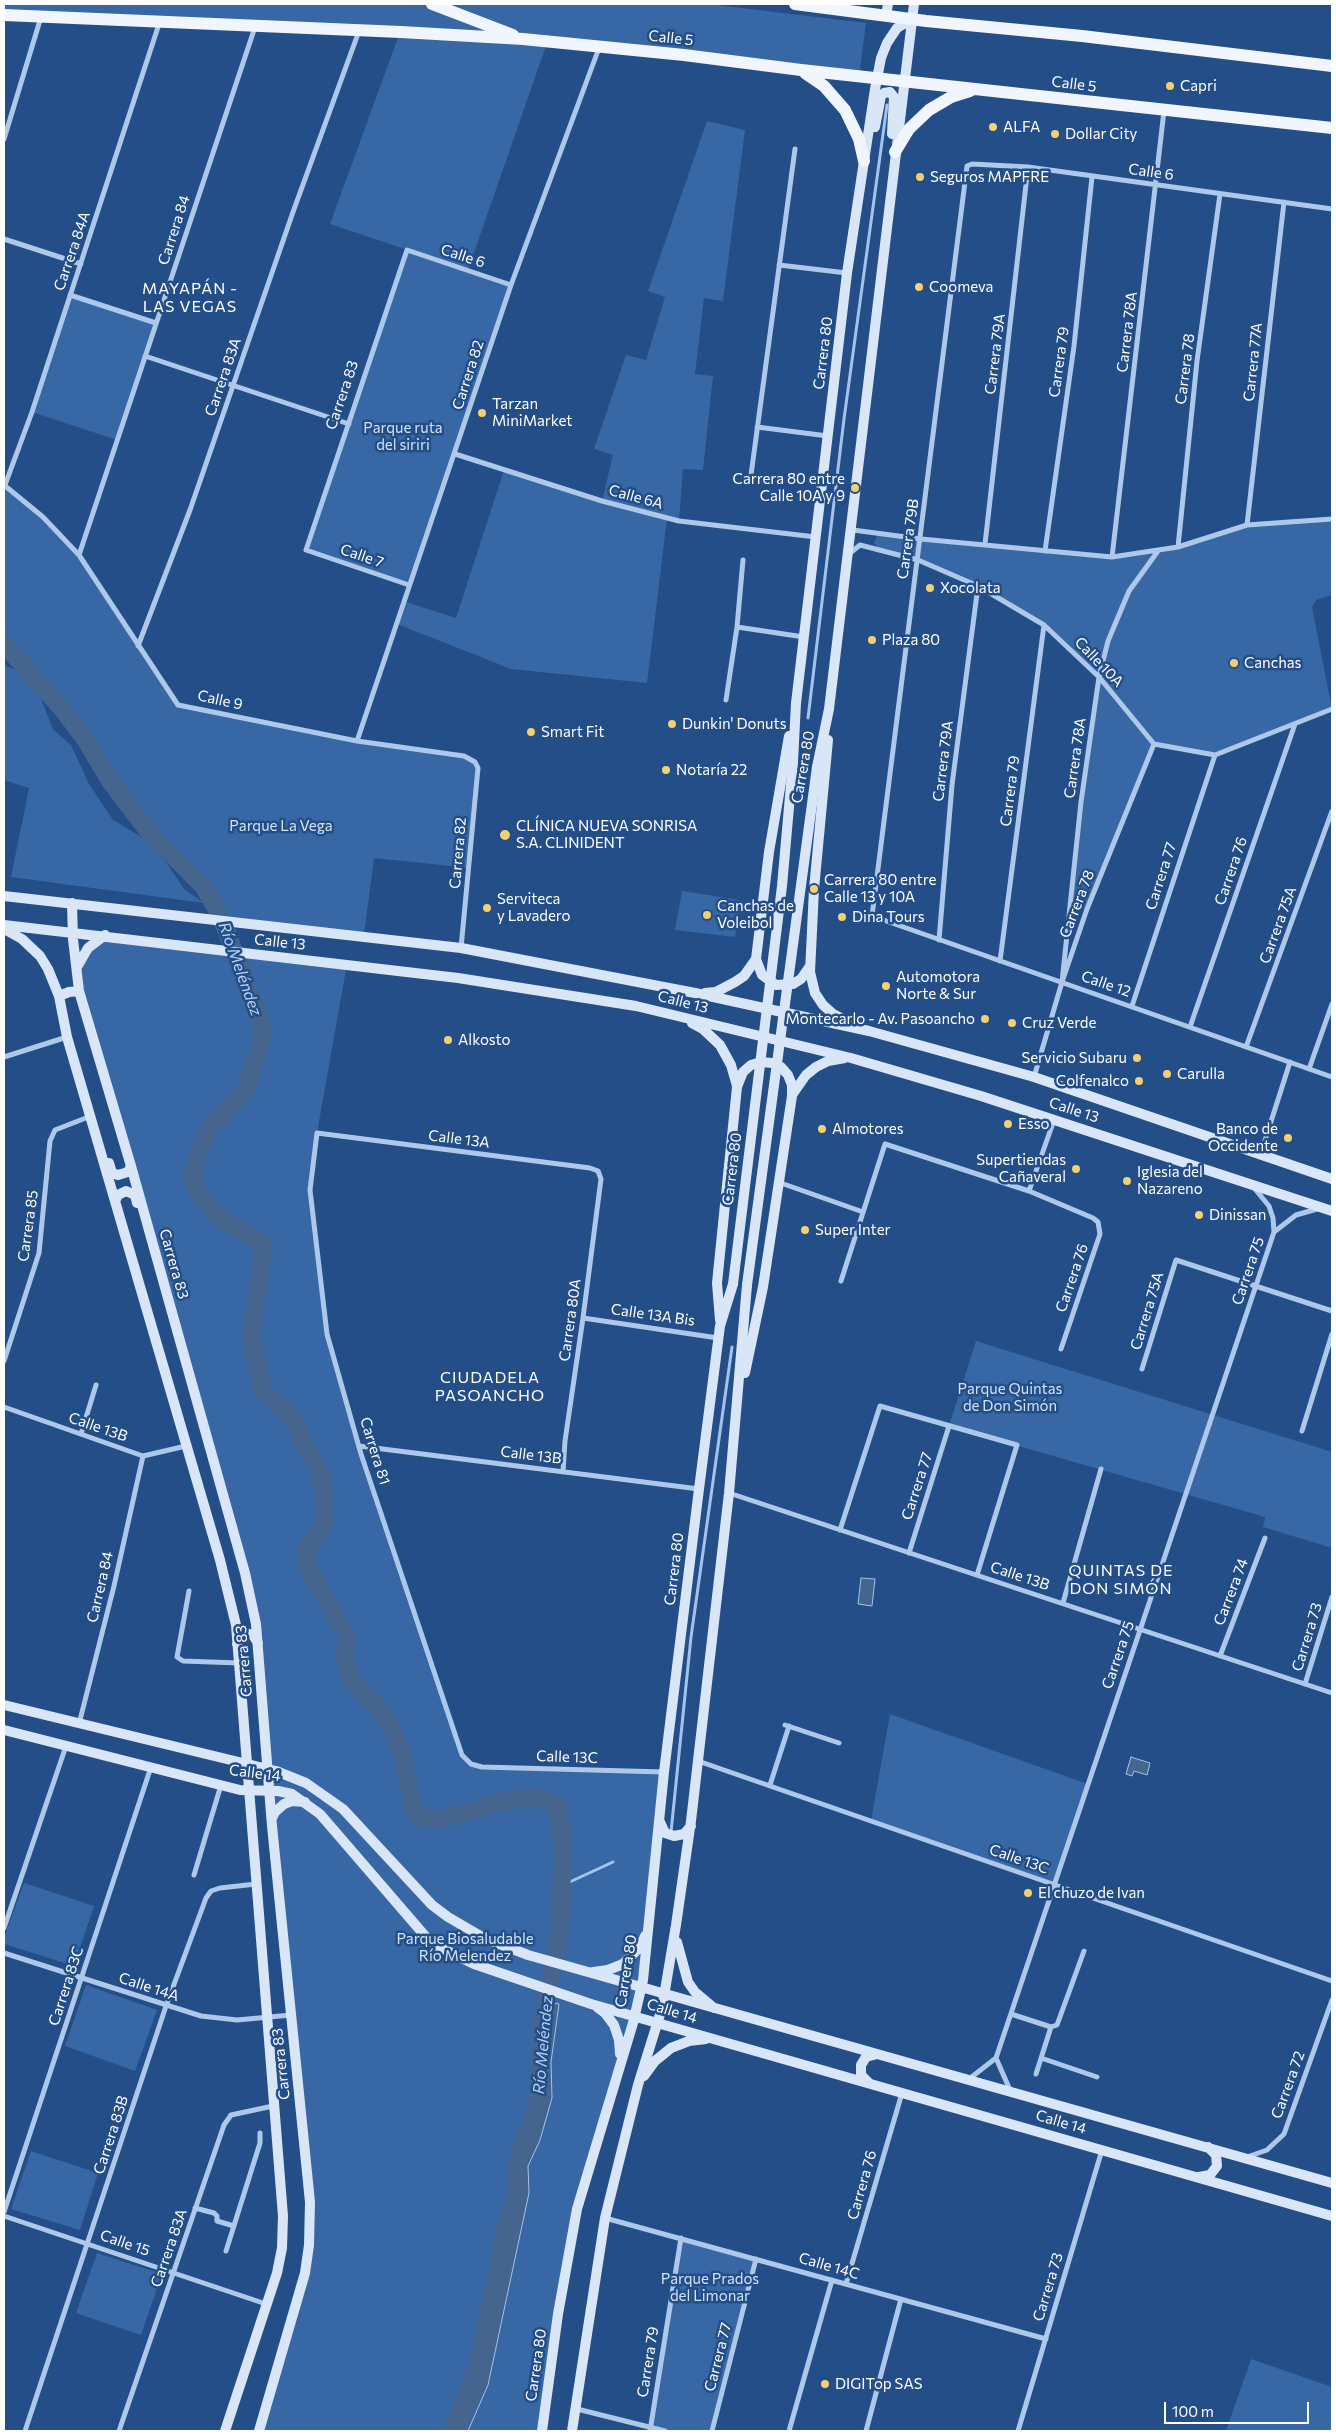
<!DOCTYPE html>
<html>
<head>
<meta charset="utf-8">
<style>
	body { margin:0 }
	#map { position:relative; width:1336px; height:2435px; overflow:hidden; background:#234e88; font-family:Commissioner,sans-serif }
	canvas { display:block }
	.frame { position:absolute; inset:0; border:5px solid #fff; pointer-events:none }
	.scale { position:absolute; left:1164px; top:2402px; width:145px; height:22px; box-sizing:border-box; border:2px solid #fff; border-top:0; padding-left:6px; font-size:15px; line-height:18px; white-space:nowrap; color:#fff; -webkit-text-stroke:4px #234e88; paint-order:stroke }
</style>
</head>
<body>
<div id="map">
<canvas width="1336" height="2435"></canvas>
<div class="frame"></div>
<div class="scale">100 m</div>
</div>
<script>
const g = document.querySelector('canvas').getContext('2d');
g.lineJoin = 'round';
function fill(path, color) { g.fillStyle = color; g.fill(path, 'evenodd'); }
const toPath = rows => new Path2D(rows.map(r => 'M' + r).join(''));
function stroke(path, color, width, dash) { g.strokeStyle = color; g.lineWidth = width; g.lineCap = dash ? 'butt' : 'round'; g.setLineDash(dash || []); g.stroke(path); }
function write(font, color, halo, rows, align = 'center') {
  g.font = font + ' Commissioner,sans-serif'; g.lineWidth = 5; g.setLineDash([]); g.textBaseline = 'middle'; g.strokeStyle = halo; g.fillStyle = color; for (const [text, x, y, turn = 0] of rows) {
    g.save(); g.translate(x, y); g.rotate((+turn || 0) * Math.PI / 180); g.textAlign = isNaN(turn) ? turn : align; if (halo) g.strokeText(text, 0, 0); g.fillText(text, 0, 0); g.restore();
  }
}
const green = toPath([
	[4,4,709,4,866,23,859,77,547,43,468,270,511,285,409,585,306,550,405,249,330,224,400,32,4,15],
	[707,121,745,130,723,301,704,298,695,374,713,376,703,470,683,469,679,521,667,519,647,683,511,669,397,624,403,601,456,618,504,470,602,501,613,455,594,449,626,355,646,360,665,297,648,291],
	[70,295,156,323,117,440,32,412],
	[4,485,43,517,79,555,178,705,357,741,470,758,478,768,469,868,374,858,364,935,222,919,204,887,148,831,110,781,85,739,63,710,4,644],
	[1332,519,1332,595,1316,600,1312,607,1332,709,1215,755,1154,745,1087,909,1079,909,1072,906,1069,903,1099,677,1044,625,978,586,918,560,879,548,874,543,877,536,879,535,1112,557,1158,551,1247,525],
	[4,665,32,676,53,729,71,745,89,784,113,820,155,845,184,889,204,903,11,877,29,788,4,780],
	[682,891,740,900,735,937,675,930],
	[102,937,347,964,317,1133,310,1190,327,1334,353,1423,462,1755,471,1764,664,1772,643,1980,577,2209,542,2431,259,2431,309,2245,256,1624,79,991,79,962],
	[976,1341,1332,1452,1332,1548,1263,1527,1265,1517,949,1426],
	[890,1714,1088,1784,1054,1884,871,1821],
	[24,1883,94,1906,74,1966,4,1944,4,1937],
	[86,1985,157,2010,135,2071,65,2046],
	[31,2151,98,2173,80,2230,11,2209],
	[681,2238,756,2259,712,2431,650,2431],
	[97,2253,162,2274,141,2335,76,2313],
	[1251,2359,1332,2387,1332,2431,1226,2431]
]);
const water = toPath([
	[861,1578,875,1579,872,1606,858,1604,861,1578],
	[1131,1757,1150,1763,1147,1775,1134,1771,1132,1776,1126,1774,1131,1757],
	[550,2002,559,2004,551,2062,552,2098,540,2140,528,2166,529,2193,488,2385,468,2431,459,2431,463,2415,478,2379,483,2356,512,2224,521,2194,522,2162,542,2106,550,2002]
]);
const stream = toPath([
	[808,718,844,419,887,105],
	[671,1832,691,1637,732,1347],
	[561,1886,613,1862]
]);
const river = toPath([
	[4,644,63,710,85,739,110,781,148,831,204,887,222,919,246,984,257,1008,263,1037,246,1090,212,1126,200,1148,192,1177,197,1192,223,1221,264,1245,251,1336,263,1392,279,1404,296,1423,303,1442,320,1473,325,1499,325,1524,306,1549,307,1565,348,1639,344,1657,352,1683,372,1701,388,1721,402,1753,411,1797],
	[413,1803,418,1817,432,1820,462,1814,501,1802,536,1797,557,1805,563,1846,560,1927,544,2014,538,2104,516,2165,518,2189,505,2232,478,2365,453,2431]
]);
const street = toPath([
	[4,139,41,17],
	[1332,209,1028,167,972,164,967,166,872,916,1332,1077],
	[4,239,81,264],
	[779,265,847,273],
	[70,295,156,323],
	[145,356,349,424],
	[757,427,828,436],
	[455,454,602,501,679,521,816,537],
	[751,475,795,149],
	[4,485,43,517,79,555,178,705,357,741,464,756,475,762,478,768,461,948],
	[5,485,32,412,159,24],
	[1247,525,1284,202],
	[851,527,853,530,921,539,1112,557,1178,547,1247,525,1332,519],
	[985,544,1028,167],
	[1178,547,1197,361,1220,194],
	[1045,551,1074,346,1092,177],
	[849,554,860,545,918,560,978,586,1044,625,1099,677,1154,744,1215,755,1332,709],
	[79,555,255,27],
	[1112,557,1164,111],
	[409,585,306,550,407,250,511,285],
	[737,627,804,637],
	[138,646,190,510,293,212,359,31],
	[726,700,737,627,743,560],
	[357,741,511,285,599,48],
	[939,940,952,785,978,586],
	[1000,961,1044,625],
	[1062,982,1081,802,1099,677,1108,641,1129,591,1158,551],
	[1132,1006,1215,755],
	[1190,1027,1295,724],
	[1246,1047,1332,811],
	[4,1057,67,1037],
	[1309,1069,1332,1004],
	[1034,1077,1062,982,1087,909,1154,744],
	[1261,1153,1290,1062],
	[778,1182,863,1212],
	[1029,1191,1054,1120],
	[1274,1232,1296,1215,1317,1209],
	[841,1281,885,1144,1029,1191,1093,1218,1098,1222,1100,1234,1061,1349],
	[583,1318,718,1338],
	[4,1361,39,1253,50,1141,55,1130,91,1116],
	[1142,1369,1176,1260,1332,1311],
	[4,1407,143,1456,186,1446],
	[1302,1431,1332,1334],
	[81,1434,96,1385],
	[359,1446,699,1489],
	[563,1472,565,1441,583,1318,601,1179,598,1171,590,1168,317,1133,310,1190,327,1334,361,1454,462,1755,471,1764,482,1767,664,1772],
	[729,1493,1332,1693],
	[840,1530,880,1406,1017,1445,977,1575],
	[909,1553,949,1426],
	[189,1591,177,1657,183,1661,239,1663],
	[1063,1603,1101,1469],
	[1220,1656,1265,1538],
	[1305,1684,1332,1597],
	[79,1724,114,1586,143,1456],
	[785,1725,839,1743],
	[698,1761,1332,1981],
	[770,1785,789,1726],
	[194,1875,221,1785],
	[4,1928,66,1746],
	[4,1953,201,2016,237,2020,291,2015],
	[1011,2014,1051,2027,1057,2025,1084,1951],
	[996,2058,1010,2090],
	[1041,2058,1097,2077],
	[1036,2074,1051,2027],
	[969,2079,996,2058,1274,1232,1273,1218,1269,1206,1255,1189],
	[1247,2157,1267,2150,1284,2134,1332,2000],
	[195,2208,214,2213,217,2216,217,2221,234,2226],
	[4,2212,151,1767],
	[4,2216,266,2304],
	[605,2218,1046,2339],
	[226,2251,260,2143,260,2133],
	[846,2284,902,2093],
	[577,2409,665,2431],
	[25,2431,166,2006,206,1898,211,1891,220,1888,256,1884],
	[119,2431,224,2125,231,2115,273,2106],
	[650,2431,681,2238],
	[712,2431,756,2259],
	[789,2431,832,2280],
	[866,2431,901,2299],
	[1018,2431,1102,2150]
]);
const secondary = toPath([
	[886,16,888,4],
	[875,127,881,96,884,93,890,92,894,97,892,134],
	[789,736,769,852,756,959,762,975,776,985,793,984,801,979,810,966],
	[828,740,814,889,810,972,815,993,823,1005,833,1014,849,1022],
	[793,762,796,703,847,273,875,89,881,58,887,43,897,28,912,19],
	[817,767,829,709,914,4],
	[4,896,461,948,695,993,869,1031,1034,1077,1332,1179],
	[72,903,73,939,79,991,131,1166,245,1573,256,1624,272,1826,310,2202,309,2245,305,2273,259,2431],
	[4,925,458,978,636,1006,851,1058,981,1096,1332,1211],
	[4,929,22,939,40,956,48,969,59,996,67,1037,220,1560,236,1625,283,2216,282,2248,277,2273,225,2431],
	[77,967,88,948,105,935],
	[705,993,716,992,735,982,744,976,756,959],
	[59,996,69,992,79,991],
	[692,1023,703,1029,720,1045,731,1065,737,1086],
	[792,1095,806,1075,816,1067,828,1061,845,1058],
	[109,1163,112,1173,118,1175,128,1172,131,1166],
	[115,1201,118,1195,126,1191,135,1195,137,1203],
	[720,1320,717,1283,737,1087,743,1072,751,1065,761,1062,772,1063,781,1067,788,1075,792,1085,792,1096,763,1287,745,1373],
	[237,1644,240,1636,246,1633,253,1635,258,1643],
	[4,1705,276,1771,306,1783,343,1809,432,1905,448,1917,484,1938,528,1955,1332,2183],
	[4,1730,240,1790,278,1791,292,1794,320,1814,426,1937,439,1947,474,1964,591,2004,1332,2216],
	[272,1818,275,1812,284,1804,292,1801,305,1802],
	[660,1822,665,1833,674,1836,684,1834,691,1826],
	[677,1942,688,1982,695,1992,714,2008],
	[593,1972,608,1970,623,1964,640,1947,645,1936],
	[597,2007,605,2013,614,2025,619,2040,620,2054],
	[644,2076,655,2061,671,2048,689,2041,706,2039],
	[869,2083,861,2075,861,2065,866,2057,877,2054],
	[1199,2177,1210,2175,1217,2166,1216,2155,1208,2147],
	[542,2431,558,2314,577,2209,633,2023,643,1980,664,1772,699,1489,720,1326,733,1284],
	[572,2431,605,2218,638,2085,662,2008,676,1925,691,1821,729,1493,747,1285]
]);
const primary = toPath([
	[432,4,513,35],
	[795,4,926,21,1082,36,1332,66],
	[4,15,401,32,523,39,684,55,801,70,1332,128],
	[805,73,824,86,845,110,859,139,864,161],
	[895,152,909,129,929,110,951,97,970,91]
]);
const secondaryBridge = toPath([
	[733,1284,782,886,793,762],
	[747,1285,817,767]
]);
const markers = [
	[1170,86,5,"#f5d070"],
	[993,127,5,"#f5d070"],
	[1055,134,5,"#f5d070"],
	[920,177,5,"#f5d070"],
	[919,287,5,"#f5d070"],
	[482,413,5,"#f5d070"],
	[855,488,5,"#f5d070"],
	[930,588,5,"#f5d070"],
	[872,640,5,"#f5d070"],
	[1234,663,5,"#f5d070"],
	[672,724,5,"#f5d070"],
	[531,732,5,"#f5d070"],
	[666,770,5,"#f5d070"],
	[505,835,6,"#f5d070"],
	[814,889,5,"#f5d070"],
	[487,908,5,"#f5d070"],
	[707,915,5,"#f5d070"],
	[842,917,5,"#f5d070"],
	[886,986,5,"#f5d070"],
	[985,1019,5,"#f5d070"],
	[1012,1023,5,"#f5d070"],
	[448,1040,5,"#f5d070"],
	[1137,1058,5,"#f5d070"],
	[1167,1074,5,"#f5d070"],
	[1139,1081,5,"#f5d070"],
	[1008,1124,5,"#f5d070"],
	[822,1129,5,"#f5d070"],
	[1288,1138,5,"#f5d070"],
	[1076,1169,5,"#f5d070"],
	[1127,1181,5,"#f5d070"],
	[1199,1215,5,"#f5d070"],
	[805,1230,5,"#f5d070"],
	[1028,1893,5,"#f5d070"],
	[825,2384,5,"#f5d070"]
];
const streetNames = [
	["Calle 5",671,38,6],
	["Calle 5",1074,84,7],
	["Calle 6",1151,172,8],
	["Carrera 84",174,230,-72],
	["Carrera 84A",72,251,-71],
	["Calle 6",463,256,18],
	["Carrera 78A",1127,332,-83],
	["Carrera 80",823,353,-83],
	["Carrera 79A",995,354,-83],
	["Carrera 79",1059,362,-82],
	["Carrera 77A",1253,362,-84],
	["Carrera 78",1185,369,-83],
	["Carrera 82",468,375,-72],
	["Carrera 83A",223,377,-71],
	["Carrera 83",342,395,-71],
	["Calle 6A",636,497,15],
	["Carrera 79B",908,539,-82],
	["Calle 7",362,556,19],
	["Calle 10A",1099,662,46],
	["Calle 9",220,700,12],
	["Carrera 78A",1075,758,-82],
	["Carrera 79A",943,761,-83],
	["Carrera 80",803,767,-80],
	["Carrera 79",1010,791,-83],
	["Carrera 82",458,853,-85],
	["Carrera 76",1231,871,-71],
	["Carrera 77",1161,876,-72],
	["Carrera 78",1077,904,-69],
	["Carrera 75A",1278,925,-70],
	["Calle 13",280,942,6],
	["Calle 12",1106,984,19],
	["Calle 13",683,1002,14],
	["Calle 13",1074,1110,18],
	["Calle 13A",459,1139,7],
	["Carrera 80",732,1169,-83],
	["Carrera 85",28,1226,-82],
	["Carrera 83",174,1264,74],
	["Carrera 75",1248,1271,-71],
	["Carrera 76",1072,1278,-71],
	["Carrera 75A",1147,1311,-73],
	["Calle 13A Bis",653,1315,8],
	["Carrera 80A",570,1320,-82],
	["Calle 13B",98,1427,19],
	["Carrera 81",375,1451,73],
	["Calle 13B",531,1455,7],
	["Carrera 77",917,1486,-72],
	["Carrera 80",674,1569,-83],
	["Calle 13B",1020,1576,18],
	["Carrera 84",100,1587,-77],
	["Carrera 74",1231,1592,-69],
	["Carrera 73",1307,1637,-73],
	["Carrera 75",1118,1655,-71],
	["Carrera 83",244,1661,-95],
	["Calle 13C",567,1757,2],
	["Calle 14",255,1773,7],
	["Calle 13C",1019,1859,19],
	["Carrera 80",626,1971,-81],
	["Carrera 83C",66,1986,-72],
	["Calle 14A",149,1987,18],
	["Calle 14",672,2011,17],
	["Carrera 83",281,2064,-96],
	["Carrera 72",1288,2085,-70],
	["Calle 14",1061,2122,16],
	["Carrera 83B",111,2135,-72],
	["Carrera 76",862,2185,-74],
	["Calle 15",125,2243,19],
	["Carrera 83A",169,2248,-71],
	["Calle 14C",829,2266,16],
	["Carrera 73",1048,2287,-73],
	["Carrera 77",718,2357,-76],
	["Carrera 79",648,2362,-81],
	["Carrera 80",536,2365,-82]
];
const poiNames = [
	["Capri",1180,86],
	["ALFA",1003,127],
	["Dollar City",1065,134],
	["Seguros MAPFRE",930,177],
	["Coomeva",929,287],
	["Tarzan",492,404],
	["MiniMarket",492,421],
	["Carrera 80 entre",845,479,"right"],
	["Calle 10A y 9",845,496,"right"],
	["Xocolata",940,588],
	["Plaza 80",882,640],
	["Canchas",1244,663],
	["Dunkin' Donuts",682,724],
	["Smart Fit",541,732],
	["Notaría 22",676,770],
	["CLÍNICA NUEVA SONRISA",516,826],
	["S.A. CLINIDENT",516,843],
	["Carrera 80 entre",824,880],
	["Calle 13 y 10A",824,897],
	["Serviteca",497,899],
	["y Lavadero",497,916],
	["Canchas de",717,906],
	["Voleibol",717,923],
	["Dina Tours",852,917],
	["Automotora",896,977],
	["Norte & Sur",896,994],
	["Montecarlo - Av. Pasoancho",975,1019,"right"],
	["Cruz Verde",1022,1023],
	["Alkosto",458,1040],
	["Servicio Subaru",1127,1058,"right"],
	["Carulla",1177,1074],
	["Colfenalco",1129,1081,"right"],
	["Esso",1018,1124],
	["Almotores",832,1129],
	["Banco de",1278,1129,"right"],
	["Occidente",1278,1146,"right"],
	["Supertiendas",1066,1160,"right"],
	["Cañaveral",1066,1177,"right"],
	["Iglesia del",1137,1172],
	["Nazareno",1137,1189],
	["Dinissan",1209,1215],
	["Super Inter",815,1230],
	["El chuzo de Ivan",1038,1893],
	["DIGITop SAS",835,2384]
];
const parkNames = [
	["Parque ruta",403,428],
	["del siriri",403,445],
	["Parque La Vega",281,826],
	["Parque Quintas",1010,1389],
	["de Don Simón",1010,1406],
	["Parque Biosaludable",465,1939],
	["Río Melendez",465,1956],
	["Parque Prados",710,2279],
	["del Limonar",710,2296]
];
const neighbourhoodNames = [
	["MAYAPÁN -",190,289],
	["LAS VEGAS",190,307],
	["CIUDADELA",490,1378],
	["PASOANCHO",490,1396],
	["QUINTAS DE",1121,1571],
	["DON SIMÓN",1121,1589]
];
const waterNames = [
	["Río Meléndez",240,969,70],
	["Río Meléndez",543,2045,-85]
];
fill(green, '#3767a5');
fill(water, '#45648e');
stroke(water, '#a2c3eb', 1);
stroke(stream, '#a2c3eb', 3);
stroke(river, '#45648e', 18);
stroke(street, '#aec8ea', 5);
stroke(secondary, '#d9e6f8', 10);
stroke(primary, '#f1f6fe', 12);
stroke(secondaryBridge, '#d9e6f8', 10);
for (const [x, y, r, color] of markers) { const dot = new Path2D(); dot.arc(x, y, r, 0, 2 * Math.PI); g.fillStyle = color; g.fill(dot); stroke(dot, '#234e88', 2); }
write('15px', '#fff', '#234e88', streetNames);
write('15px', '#fff', '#234e88', poiNames, 'left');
write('15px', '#d2e3f7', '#234e88', parkNames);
g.letterSpacing = '1px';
write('16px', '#fff', '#234e88', neighbourhoodNames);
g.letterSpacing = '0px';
write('italic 16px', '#b9d2f1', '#234e88', waterNames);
</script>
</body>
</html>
